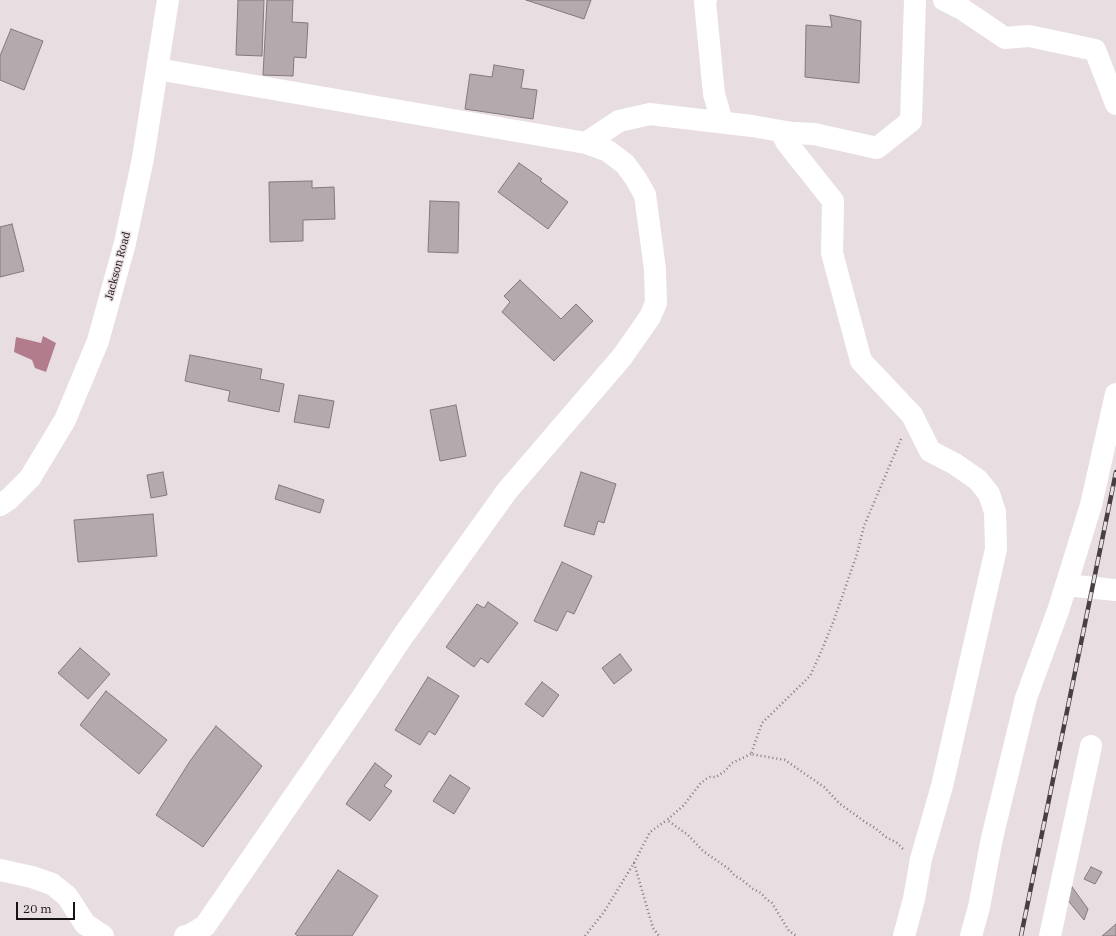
<!DOCTYPE html>
<html>
<head>
<meta charset="utf-8">
<style>
	body { margin:0 }
	#map { position:relative; width:1116px; height:936px; overflow:hidden; background:#e8dde0; font-family:"IBM Plex Serif",serif }
	canvas { display:block }
	.scale { position:absolute; left:16px; top:902px; width:59px; height:18px; box-sizing:border-box; border:2px solid #181415; border-top:0; padding-left:5px; font-size:12px; line-height:14px; white-space:nowrap; color:#181415; -webkit-text-stroke:3px #e8dde0; paint-order:stroke }
</style>
</head>
<body>
<div id="map">
<canvas width="1116" height="936"></canvas>
<div class="scale">20 m</div>
</div>
<script>
const g = document.querySelector('canvas').getContext('2d');
g.lineJoin = 'round';
function fill(path, color) { g.fillStyle = color; g.fill(path, 'evenodd'); }
const toPath = rows => new Path2D(rows.map(r => 'M' + r).join(''));
function stroke(path, color, width, dash) { g.strokeStyle = color; g.lineWidth = width; g.lineCap = dash ? 'butt' : 'round'; g.setLineDash(dash || []); g.stroke(path); }
function write(font, color, halo, rows, align = 'center') {
  g.font = font + ' "IBM Plex Serif",serif'; g.lineWidth = 3; g.setLineDash([]); g.textBaseline = 'middle'; g.strokeStyle = halo; g.fillStyle = color; for (const [text, x, y, turn = 0] of rows) {
    g.save(); g.translate(x, y); g.rotate((+turn || 0) * Math.PI / 180); g.textAlign = isNaN(turn) ? turn : align; if (halo) g.strokeText(text, 0, 0); g.fillText(text, 0, 0); g.restore();
  }
}
const water = toPath([
	[43,336,56,343,46,372,35,368,32,360,14,352,16,337,41,343]
]);
const building = toPath([
	[238,0,264,0,262,56,236,55,238,0],
	[267,0,293,0,292,22,308,23,306,58,294,57,293,76,263,75,267,0],
	[526,0,591,0,584,19,526,0],
	[830,15,861,21,859,83,805,77,806,25,832,27,830,15],
	[11,29,43,41,24,90,0,80,0,56,11,29],
	[494,65,524,70,521,88,537,90,533,119,465,109,470,74,492,77,494,65],
	[519,163,542,179,540,181,568,202,548,229,498,192,519,163],
	[312,181,312,188,334,187,335,219,303,220,303,241,270,242,269,182,312,181],
	[430,201,459,202,458,253,428,252,430,201],
	[12,224,24,271,0,277,0,227,12,224],
	[520,280,561,319,576,304,593,321,554,361,502,312,510,302,504,296,520,280],
	[190,355,262,369,260,379,284,384,279,412,228,401,230,391,185,381,190,355],
	[299,395,334,401,329,428,294,422,299,395],
	[456,405,466,456,440,461,430,410,456,405],
	[163,472,167,495,151,498,147,475,163,472],
	[581,472,616,484,604,523,598,521,594,535,564,526,581,472],
	[279,485,324,500,320,513,275,499,279,485],
	[153,514,157,556,78,562,74,520,153,514],
	[562,562,592,576,574,614,567,611,557,631,534,621,562,562],
	[488,602,518,623,488,663,481,658,474,667,446,647,477,604,484,608,488,602],
	[80,648,110,674,88,699,58,673,80,648],
	[620,654,632,670,614,684,602,668,620,654],
	[428,677,459,696,435,735,429,731,420,745,395,730,428,677],
	[542,682,559,695,543,717,525,704,542,682],
	[106,691,167,740,139,774,80,725,106,691],
	[216,726,262,766,203,847,156,815,190,761,216,726],
	[375,763,392,776,384,786,392,791,370,821,346,804,375,763],
	[450,775,470,788,454,814,433,801,450,775],
	[1091,867,1102,872,1095,884,1084,879,1091,867],
	[338,870,378,896,352,936,298,936,295,934,338,870],
	[1072,887,1088,909,1084,920,1066,898,1072,887],
	[1116,924,1116,936,1102,936,1116,924]
]);
const path = toPath([
	[901,439,864,526,857,554,834,620,821,652,810,676,762,723,751,754,785,760,824,787,839,803,865,822,875,828,886,837,897,843,903,849],
	[751,754,732,763,725,771,716,777,710,777,706,779,700,784,684,805,667,820,688,835,703,851,729,869,735,876,741,879,753,889,761,893,766,899,772,903,789,931,797,936],
	[634,863,650,832,667,820],
	[585,936,604,912,634,863,653,928,659,936]
]);
const minor = toPath([
	[706,0,705,2,714,94,722,122],
	[944,0,962,9,1005,38,1029,36,1095,50,1116,104],
	[157,69,586,143,608,151,625,164,636,179,645,195,655,269,656,303,650,317,622,357,507,491,403,636,361,699,205,926,190,935,185,936],
	[781,132,787,143,833,201,832,253,861,361,912,415,930,451,955,464,978,480,989,494,995,512,996,549,942,786,921,859,914,899,904,936],
	[586,143,619,121,650,114,752,126,792,133,814,134,877,148,911,121,915,0],
	[0,505,9,499,30,478,65,420,98,341,125,243,143,158,168,0],
	[1066,585,1116,590],
	[0,870,32,877,52,884,67,896,85,924,103,936],
	[971,936,979,907,992,838,1026,698,1059,608,1091,505,1116,394],
	[1050,936,1091,746]
]);
const rail = toPath([
	[1021,936,1116,472]
]);
const streetNames = [
	["Jackson Road",118,266,-75]
];
fill(water, '#b37c8d');
fill(building, '#b4a9ac');
stroke(building, '#83797c', 1);
stroke(path, '#827a7c', 2.5, [1, 3]);
stroke(minor, '#fff', 22);
stroke(rail, '#464041', 4.5);
stroke(rail, '#e8dde0', 3, [9]);
write('11px', '#181415', '#e8dde0', streetNames);
</script>
</body>
</html>
